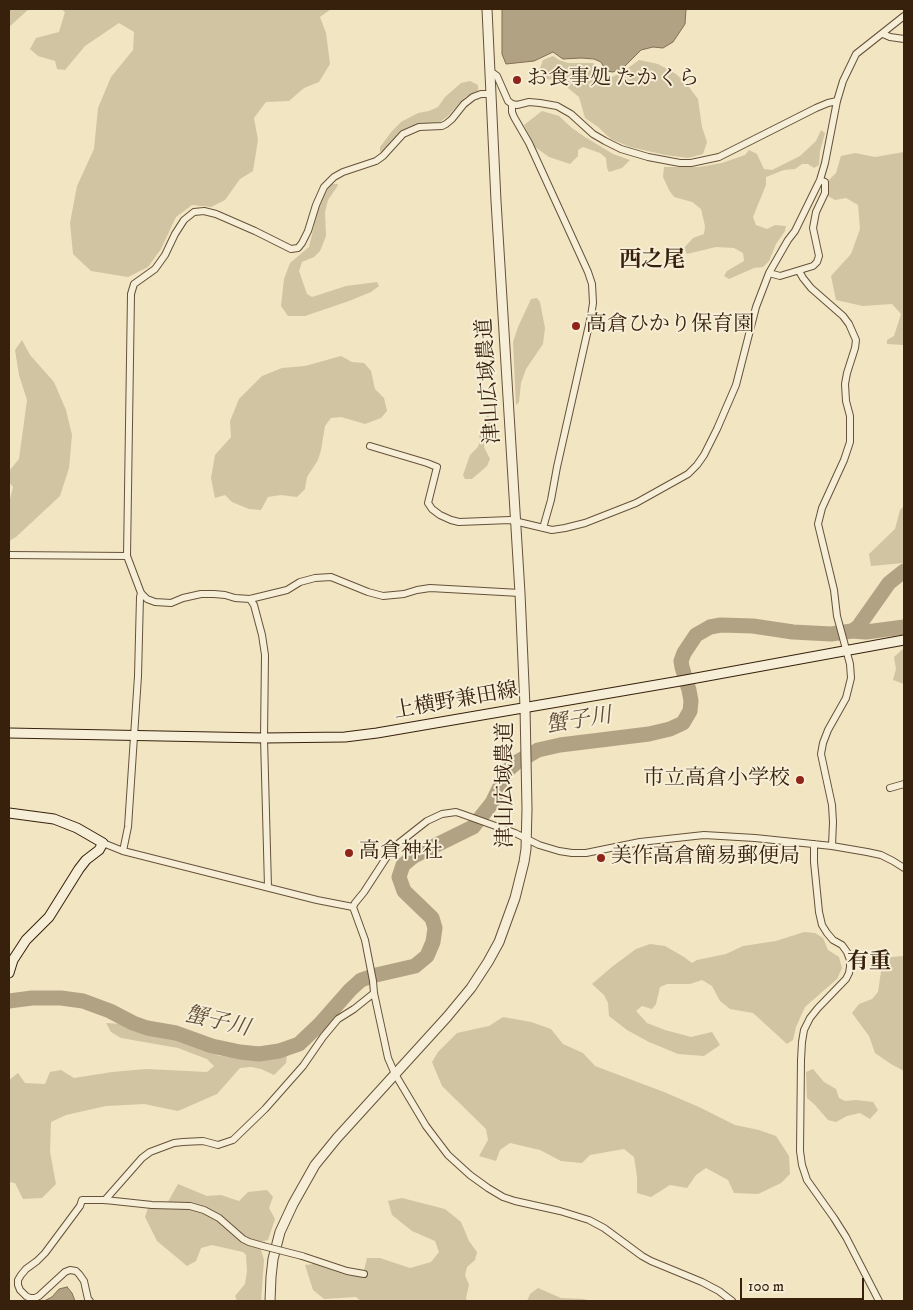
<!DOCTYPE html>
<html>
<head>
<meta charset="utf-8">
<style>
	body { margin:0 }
	#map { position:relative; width:913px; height:1310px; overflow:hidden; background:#f1e5c2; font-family:"IM FELL DW Pica",serif }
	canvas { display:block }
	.frame { position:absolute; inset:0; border:10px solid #37200c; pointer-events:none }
	.scale { position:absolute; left:740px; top:1278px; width:124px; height:22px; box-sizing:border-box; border:2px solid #37200c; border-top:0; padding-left:6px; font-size:15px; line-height:18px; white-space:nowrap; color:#37200c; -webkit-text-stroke:4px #f6eed7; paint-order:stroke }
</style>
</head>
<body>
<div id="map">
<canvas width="913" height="1310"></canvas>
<div class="frame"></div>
<div class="scale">100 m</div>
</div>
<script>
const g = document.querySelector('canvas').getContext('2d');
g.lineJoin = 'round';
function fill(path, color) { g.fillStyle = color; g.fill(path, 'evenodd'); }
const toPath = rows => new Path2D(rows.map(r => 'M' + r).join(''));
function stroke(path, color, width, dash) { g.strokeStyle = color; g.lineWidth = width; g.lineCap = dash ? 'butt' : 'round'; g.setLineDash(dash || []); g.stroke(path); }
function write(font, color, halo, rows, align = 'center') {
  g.font = font + ' "IM FELL DW Pica","Noto Serif JP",serif'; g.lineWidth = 4; g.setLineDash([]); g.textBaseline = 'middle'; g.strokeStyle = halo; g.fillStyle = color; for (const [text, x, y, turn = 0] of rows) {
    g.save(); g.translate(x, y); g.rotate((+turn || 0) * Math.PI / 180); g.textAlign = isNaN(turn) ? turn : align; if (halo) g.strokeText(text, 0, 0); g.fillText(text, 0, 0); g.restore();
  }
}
const green = toPath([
	[9,9,29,9,9,27],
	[61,9,331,9,320,17,326,33,330,64,319,82,304,88,289,101,266,102,254,118,258,140,253,171,240,179,225,200,211,207,192,205,176,217,161,249,148,267,128,277,91,271,73,254,70,223,77,186,94,149,98,108,111,77,133,50,134,32,119,23,85,46,65,70,57,69,55,61,38,56,30,49,36,38,59,32,65,12],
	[553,56,559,60,568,63,593,63,600,70,602,76,610,78,624,71,639,60,658,64,676,74,686,83,698,99,702,127,707,142,703,154,688,158,665,155,630,147,611,139,598,127,585,118,579,97,558,80,544,79,539,71,543,60],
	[470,81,478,85,478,91,465,97,448,116,440,122,422,124,409,127,398,134,385,151,380,152,380,147,392,131,401,122,418,113,429,111,438,107,445,97,461,83],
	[542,111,559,116,572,128,585,137,613,154,630,160,622,168,609,172,607,168,606,158,600,153,583,147,578,150,578,156,570,164,549,157,535,147,524,125],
	[821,130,825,133,820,151,819,165,814,168,808,164,802,164,795,169,784,170,766,177,766,185,753,217,756,225,767,229,775,225,786,226,785,231,776,244,769,261,763,267,754,268,729,279,724,276,727,271,744,261,743,253,734,248,716,247,687,254,684,248,693,238,704,234,705,226,701,209,692,202,674,197,669,190,663,177,664,167,699,167,722,163,745,155,749,150,757,154,764,169,772,170,800,156,816,141],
	[904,152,904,345,887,344,887,340,894,336,901,314,892,304,863,306,836,300,831,276,851,254,860,229,858,205,846,198,835,200,828,196,828,181,836,173,841,156,855,153,875,157],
	[332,184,338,184,337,187,328,200,325,212,326,236,320,251,314,257,302,262,299,271,307,294,312,297,346,286,377,282,379,286,371,292,349,301,305,316,288,316,281,306,284,279,290,263,309,247,318,209,326,190],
	[537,298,540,302,545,328,543,344,526,369,521,383,519,402,516,405,513,342,518,327,531,299],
	[22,340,30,355,54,382,66,410,72,435,69,468,60,496,16,537,9,541,9,503,13,487,9,482,9,471,19,459,27,400,19,375,15,350],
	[341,356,352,362,364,363,371,371,375,389,384,398,387,411,381,418,365,424,341,417,331,418,325,426,321,450,318,460,307,477,305,489,297,497,281,495,268,497,261,510,249,509,232,502,225,495,215,498,211,478,215,455,231,437,230,421,239,399,262,376,282,368,305,366],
	[488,414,492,425,486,439,484,447,490,459,487,466,472,479,465,479,463,475,470,455,478,447,480,440,479,434,485,418],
	[904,506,904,563,871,566,869,554,895,529,900,510],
	[904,648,904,684,893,680,896,669,894,657],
	[804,932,815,933,823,938,828,950,839,957,842,968,837,979,805,1007,796,1027,793,1040,787,1044,753,1013,730,1009,720,1001,712,986,702,980,690,984,667,984,660,987,656,1004,652,1009,642,1006,636,1011,647,1023,665,1030,691,1037,712,1032,720,1045,704,1056,678,1054,649,1042,627,1030,609,1016,608,1003,604,995,592,984,613,966,636,949,650,944,665,946,684,957,692,963,697,960,726,954,743,946,776,941],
	[902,956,904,957,904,1071,891,1064,875,1053,869,1036,852,1013,859,1004,872,999,878,992,883,958],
	[503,1017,531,1022,551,1029,563,1044,583,1053,595,1066,664,1092,699,1107,735,1125,759,1130,776,1136,789,1156,790,1174,781,1183,758,1194,734,1193,728,1180,706,1168,696,1175,687,1188,670,1185,651,1197,637,1193,637,1177,634,1157,624,1149,590,1155,582,1163,561,1161,540,1150,510,1143,500,1150,496,1161,479,1156,488,1140,486,1129,442,1086,432,1062,438,1052,457,1033,489,1026],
	[106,1023,123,1024,160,1034,220,1056,253,1058,277,1056,287,1056,286,1063,274,1075,261,1069,251,1067,240,1068,217,1094,178,1111,144,1104,106,1106,66,1115,51,1122,50,1152,56,1184,42,1198,23,1199,15,1183,9,1182,9,1080,18,1073,25,1083,45,1084,50,1072,61,1070,74,1078,112,1072,146,1069,207,1072,214,1066,207,1059,178,1048,121,1038,111,1032],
	[813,1069,824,1082,836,1089,839,1098,845,1101,856,1100,873,1102,878,1110,870,1119,860,1113,847,1116,836,1122,828,1120,815,1105,807,1098,806,1072],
	[178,1184,207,1196,221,1195,239,1201,248,1192,267,1190,273,1197,269,1208,275,1219,268,1240,260,1242,261,1250,264,1260,261,1301,237,1301,235,1296,245,1284,247,1271,246,1255,243,1252,212,1245,201,1248,196,1261,187,1266,157,1241,145,1217,148,1208,164,1209],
	[402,1198,445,1209,461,1222,469,1241,477,1252,475,1260,467,1267,465,1275,469,1285,466,1298,467,1301,361,1301,356,1297,324,1299,313,1290,305,1265,314,1264,346,1275,356,1276,364,1270,367,1258,380,1258,410,1268,431,1262,439,1252,435,1241,412,1231,392,1215,388,1201],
	[538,1288,561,1298,584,1299,590,1301,527,1301,530,1294]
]);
const water = toPath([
	[502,9,686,9,685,24,673,42,663,48,653,47,641,50,624,67,613,72,606,71,601,62,594,59,581,58,563,59,553,52,534,61,506,64,502,54,502,9],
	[67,1287,72,1293,75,1301,44,1301,52,1297,59,1289,67,1287]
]);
const river = toPath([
	[852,631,866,632,904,627],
	[9,1001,32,998,61,998,83,1001,110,1011,133,1023,147,1028,176,1033,212,1046,240,1052,259,1054,279,1051,299,1044,320,1024,350,990,361,980,376,975,415,966,427,956,433,942,435,928,432,918,404,891,399,877,403,865,414,856,473,827,492,803,508,770,517,762,538,750,560,745,649,734,670,729,683,723,690,711,691,701,689,690,682,667,681,661,684,653,696,635,710,627,721,625,753,626,793,632,831,634,852,631,858,627,889,583,904,571]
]);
const minor = toPath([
	[883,34,890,37,904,39],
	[490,71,497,76,508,101,512,104,512,112,514,117,529,143,588,272,592,284,593,303,591,316,557,467,551,500,543,528],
	[491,94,481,94,473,97,464,104,452,119,446,124,442,126,419,127,403,134,383,156,376,161,343,172,334,177,324,187,316,205,308,231,302,243,298,248,291,249,255,231,216,214,204,211,194,212,184,220,175,234,165,255,155,269,134,284,131,294,127,556,141,593,147,599,155,602,171,603,183,598,201,594,214,594,225,595,235,598,250,599,287,590,300,582,315,578,331,577,368,592,383,596,404,594,417,590,430,588,520,593],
	[512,104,517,105,529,102,540,103,557,106,571,114,593,134,605,141,621,149,648,157,680,163,691,163,719,157,816,108,828,103,837,101],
	[799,271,803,278,811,288,843,316,849,324,856,340,855,348,847,373,845,384,846,401,850,416,850,442,844,460,822,508,818,524,834,590,837,616,850,664,851,678,846,698,828,730,823,743,821,754,832,805,833,822,832,846],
	[769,273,780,276,813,266,817,262,819,256,813,228,816,212,825,193,825,182,820,180],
	[370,446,427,463,437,467,428,503,432,509,440,515,451,520,459,522,510,520,552,530,565,528,585,523,636,503,688,474,697,465,704,455,717,429,736,385,756,307,769,273,788,240,795,231,820,180,825,163,837,101,843,81,856,54,904,16],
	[9,555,127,556],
	[250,599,254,605,262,635,265,655,264,738,268,887],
	[890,788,904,784],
	[103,843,123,851,317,900,353,907],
	[814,844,814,862,819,912,822,925,827,933,833,940,842,945,847,952,850,960,850,967,849,973,846,979,818,1008,810,1018,804,1030,802,1042,801,1060,800,1151,802,1165,807,1180,834,1218,846,1237,879,1301],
	[123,851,128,827,138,676,140,597,141,593],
	[105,1200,142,1158,150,1152,174,1143,183,1142,203,1141,218,1145,233,1140,265,1109,303,1066,323,1037,338,1019,354,1009,374,993],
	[302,1256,347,1271,364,1274],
	[90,1301,88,1299,84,1281,79,1274,76,1271,70,1270,65,1272,39,1296,35,1298,30,1298,26,1296,20,1290,18,1285,18,1280,21,1275,26,1269,37,1261,45,1253,80,1206,82,1200,105,1200,152,1205,190,1206,204,1210,219,1218,243,1239,249,1242,263,1246],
	[732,1301,719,1291,702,1282,651,1261,642,1256,604,1228,589,1220,560,1211,515,1201,503,1197,488,1188,470,1175,448,1155,426,1126,395,1074,388,1058,374,993,373,981,365,940,353,907,355,903,364,892,390,852,399,843,427,821,442,814,456,812,462,814,515,833,539,845,559,851,572,853,586,853,640,842,704,835,755,838,832,846,867,852,881,855,893,861,904,868]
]);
const tertiary = toPath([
	[270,1301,271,1277,273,1259,280,1232,293,1204,315,1165,337,1138,447,1017,471,988,488,962,499,942,515,898,524,862,526,849,527,809,525,707,520,593,496,201,487,9]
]);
const secondary = toPath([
	[9,733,264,738,345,737,377,733,680,681,904,640],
	[9,813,54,819,77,828,103,843,99,850,86,860,79,869,49,917,26,940,13,960,9,973]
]);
const minorBridge = toPath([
	[263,1246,302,1256]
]);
const markers = [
	[517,80,5,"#8f2418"],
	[576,326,5,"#8f2418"],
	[800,780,5,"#8f2418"],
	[349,853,5,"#8f2418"],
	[601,858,5,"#8f2418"]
];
const poiNames = [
	["お食事処 たかくら",527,80],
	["高倉ひかり保育園",586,326],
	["市立高倉小学校",790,780,"right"],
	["高倉神社",359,853],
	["美作高倉簡易郵便局",611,858]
];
const streetNames = [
	["津山広域農道",490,381,-94],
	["上横野兼田線",456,702,-10],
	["津山広域農道",507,785,-90]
];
const neighbourhoodNames = [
	["西之尾",652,261],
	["有重",869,963]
];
const waterNames = [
	["蟹子川",579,722,-9],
	["蟹子川",217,1023,13]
];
fill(green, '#d1c4a3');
fill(water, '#b2a284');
stroke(water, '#816e54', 1);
stroke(river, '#b2a284', 15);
stroke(minor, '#66513a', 8);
stroke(tertiary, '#66513a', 11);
stroke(secondary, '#37200c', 11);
stroke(minor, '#f6eed7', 6);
stroke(tertiary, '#f6eed7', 9);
stroke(secondary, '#f6eed7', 9);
stroke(minorBridge, '#66513a', 8, []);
stroke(minorBridge, '#f6eed7', 6);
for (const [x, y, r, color] of markers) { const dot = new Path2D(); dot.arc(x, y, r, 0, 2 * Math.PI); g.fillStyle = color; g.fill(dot); stroke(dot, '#f6eed7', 2); }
write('21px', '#37200c', '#f6eed7', poiNames, 'left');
write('21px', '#37200c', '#f6eed7', streetNames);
write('bold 22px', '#37200c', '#f6eed7', neighbourhoodNames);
write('italic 22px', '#624e36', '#f6eed7', waterNames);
</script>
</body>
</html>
